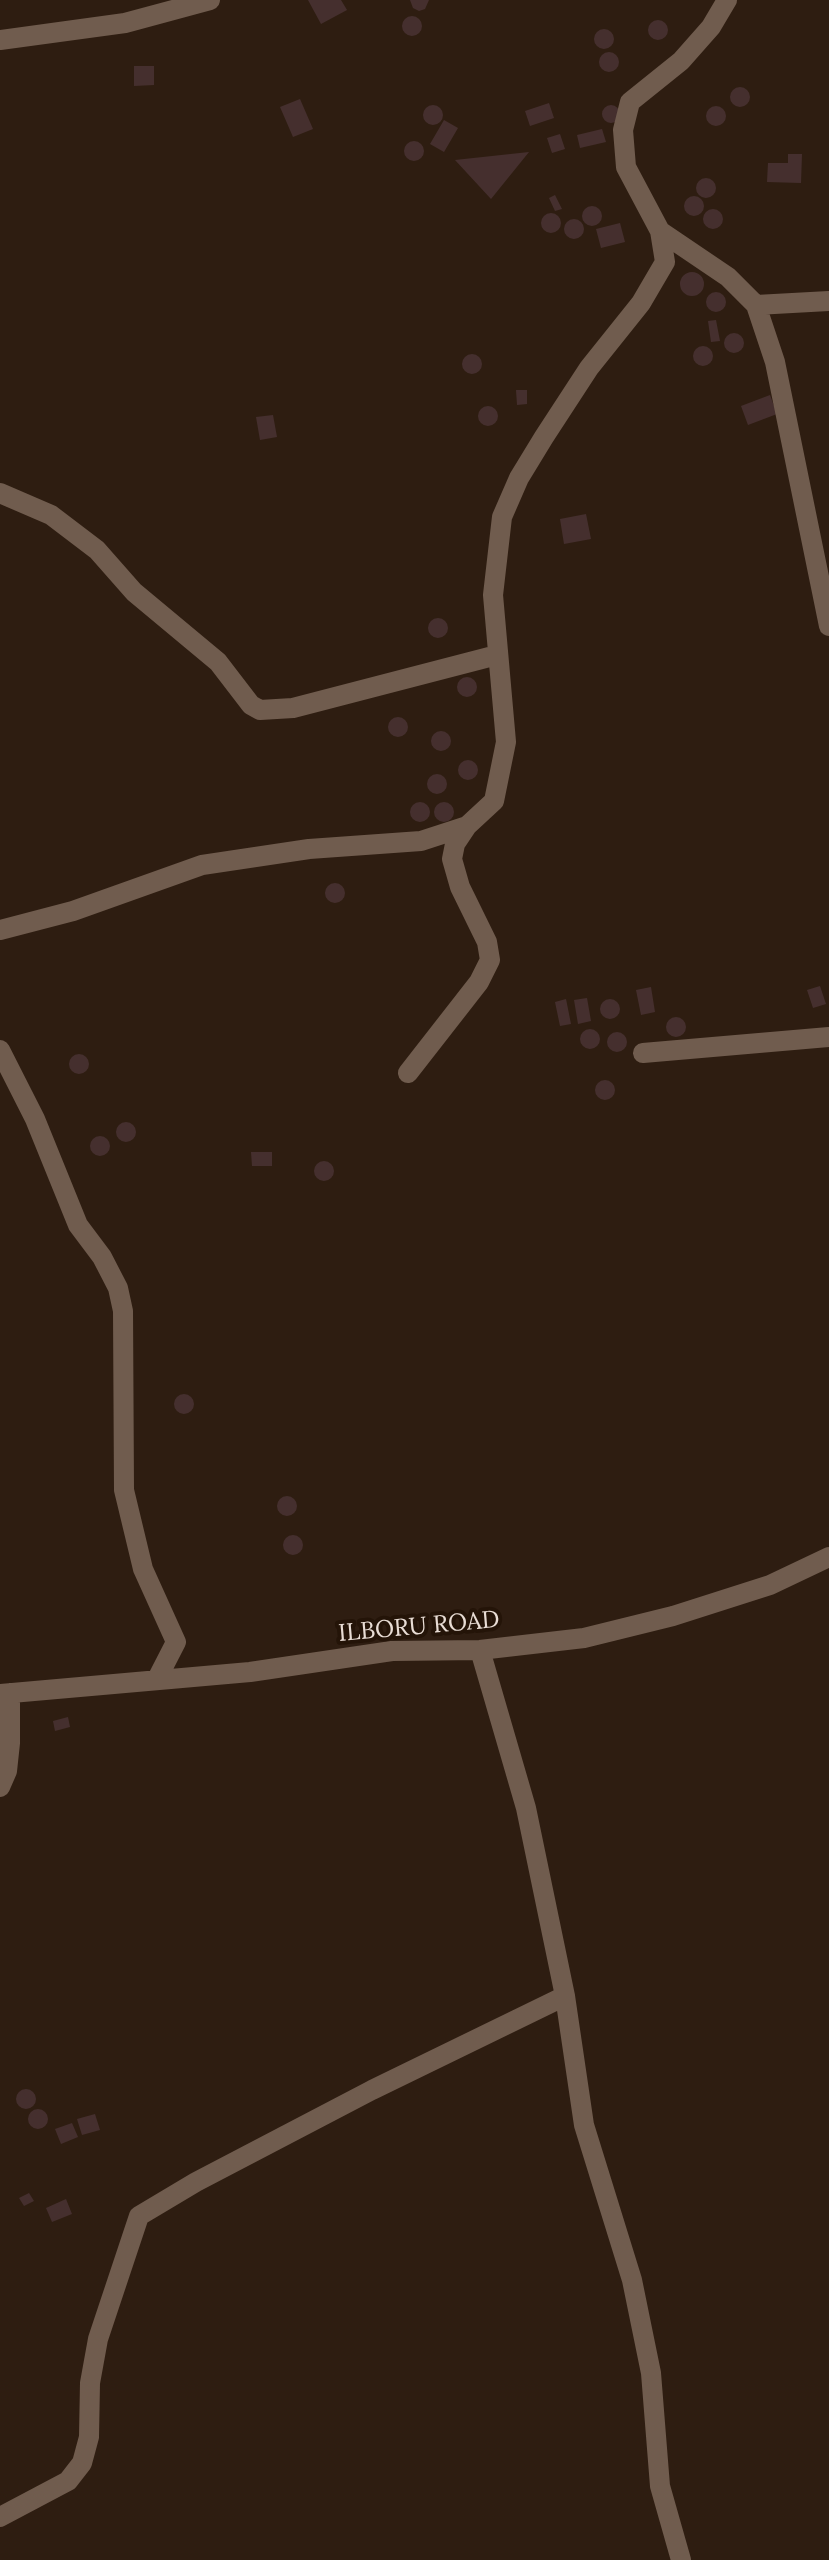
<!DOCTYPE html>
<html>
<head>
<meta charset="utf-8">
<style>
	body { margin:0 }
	canvas { display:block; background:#2e1d11 }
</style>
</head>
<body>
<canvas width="829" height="2560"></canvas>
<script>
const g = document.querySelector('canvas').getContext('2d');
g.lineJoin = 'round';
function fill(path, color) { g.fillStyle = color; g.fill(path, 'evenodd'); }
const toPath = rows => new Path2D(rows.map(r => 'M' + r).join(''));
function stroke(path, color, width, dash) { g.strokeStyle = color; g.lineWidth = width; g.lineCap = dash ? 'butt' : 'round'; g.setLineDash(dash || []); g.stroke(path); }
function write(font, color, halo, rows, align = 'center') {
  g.font = font + ' Lora,serif'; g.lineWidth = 8; g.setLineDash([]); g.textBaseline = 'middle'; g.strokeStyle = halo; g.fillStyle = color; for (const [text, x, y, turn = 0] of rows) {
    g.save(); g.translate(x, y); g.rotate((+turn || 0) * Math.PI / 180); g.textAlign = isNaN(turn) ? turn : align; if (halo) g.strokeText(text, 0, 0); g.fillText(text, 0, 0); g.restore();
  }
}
const building = toPath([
	[308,0,341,0,347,10,321,24],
	[410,0,429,0,425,9,419,11,413,8],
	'402 26a10 10 0 1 1 20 0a10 10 0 1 1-20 0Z',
	'648 30a10 10 0 1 1 20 0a10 10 0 1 1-20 0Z',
	'594 39a10 10 0 1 1 20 0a10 10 0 1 1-20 0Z',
	'599 62a10 10 0 1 1 20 0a10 10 0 1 1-20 0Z',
	[134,66,154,66,154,85,134,86],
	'730 97a10 10 0 1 1 20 0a10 10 0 1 1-20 0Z',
	[300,99,313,129,293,137,280,107],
	[549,103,554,118,530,126,525,111],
	'602 114a9 9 0 1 1 18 0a9 9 0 1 1-18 0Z',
	'423 115a10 10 0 1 1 20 0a10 10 0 1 1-20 0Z',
	'706 116a10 10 0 1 1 20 0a10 10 0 1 1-20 0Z',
	[444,120,458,128,444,152,430,144],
	[602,129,606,142,580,148,577,135],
	[560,134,565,149,552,153,547,138],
	'404 151a10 10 0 1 1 20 0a10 10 0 1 1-20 0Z',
	[529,152,491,199,455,160],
	[788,154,802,154,801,183,767,182,768,163,788,163],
	'696 188a10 10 0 1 1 20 0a10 10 0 1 1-20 0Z',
	[555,195,562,209,555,211,549,198],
	'684 206a10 10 0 1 1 20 0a10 10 0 1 1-20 0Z',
	'582 216a10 10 0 1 1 20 0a10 10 0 1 1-20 0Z',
	'703 219a10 10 0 1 1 20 0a10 10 0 1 1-20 0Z',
	'541 223a10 10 0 1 1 20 0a10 10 0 1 1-20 0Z',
	'564 229a10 10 0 1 1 20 0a10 10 0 1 1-20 0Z',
	[620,223,625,242,601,248,596,229],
	'680 284a12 12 0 1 1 24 0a12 12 0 1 1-24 0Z',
	'706 302a10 10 0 1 1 20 0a10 10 0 1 1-20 0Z',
	[716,320,720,341,711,342,708,321],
	'724 343a10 10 0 1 1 20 0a10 10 0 1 1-20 0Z',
	'693 356a10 10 0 1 1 20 0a10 10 0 1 1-20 0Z',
	'462 364a10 10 0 1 1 20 0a10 10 0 1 1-20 0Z',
	[516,390,527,390,527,404,517,405],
	[770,395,777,414,748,425,741,406],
	'478 416a10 10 0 1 1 20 0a10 10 0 1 1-20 0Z',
	[273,415,277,437,260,440,256,417],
	[586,514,591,539,564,544,560,519],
	'428 628a10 10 0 1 1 20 0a10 10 0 1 1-20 0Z',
	'457 687a10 10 0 1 1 20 0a10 10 0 1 1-20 0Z',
	'388 727a10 10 0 1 1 20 0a10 10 0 1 1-20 0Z',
	'431 741a10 10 0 1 1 20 0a10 10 0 1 1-20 0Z',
	'458 770a10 10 0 1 1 20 0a10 10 0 1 1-20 0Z',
	'427 784a10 10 0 1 1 20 0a10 10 0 1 1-20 0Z',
	'410 812a10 10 0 1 1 20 0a10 10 0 1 1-20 0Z',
	'434 812a10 10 0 1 1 20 0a10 10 0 1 1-20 0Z',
	'325 893a10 10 0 1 1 20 0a10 10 0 1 1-20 0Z',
	[820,986,826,1004,813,1008,807,990],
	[651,987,655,1012,641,1015,636,990],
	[587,998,591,1021,578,1024,574,1000],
	[566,999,571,1024,560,1026,555,1002],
	'600 1009a10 10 0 1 1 20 0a10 10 0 1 1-20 0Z',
	'666 1027a10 10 0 1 1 20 0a10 10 0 1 1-20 0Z',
	'580 1039a10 10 0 1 1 20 0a10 10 0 1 1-20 0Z',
	'607 1042a10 10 0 1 1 20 0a10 10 0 1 1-20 0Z',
	'69 1064a10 10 0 1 1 20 0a10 10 0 1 1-20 0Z',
	'595 1090a10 10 0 1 1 20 0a10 10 0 1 1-20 0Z',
	'116 1132a10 10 0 1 1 20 0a10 10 0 1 1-20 0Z',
	'90 1146a10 10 0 1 1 20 0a10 10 0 1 1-20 0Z',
	[251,1152,272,1152,272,1166,252,1166],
	'314 1171a10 10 0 1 1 20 0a10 10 0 1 1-20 0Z',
	'174 1404a10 10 0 1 1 20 0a10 10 0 1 1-20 0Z',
	'277 1506a10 10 0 1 1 20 0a10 10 0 1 1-20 0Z',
	'283 1545a10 10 0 1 1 20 0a10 10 0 1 1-20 0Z',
	[68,1717,70,1727,55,1731,53,1721],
	'16 2099a10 10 0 1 1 20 0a10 10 0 1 1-20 0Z',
	'28 2119a10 10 0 1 1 20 0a10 10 0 1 1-20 0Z',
	[95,2114,100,2130,82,2135,77,2119],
	[72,2123,78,2137,61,2144,55,2129],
	[29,2193,34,2201,24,2206,19,2198],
	[66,2199,72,2214,52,2222,46,2208]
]);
const minor = toPath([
	[0,40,125,23,210,0],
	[660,231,728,277,756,305,775,362,829,626],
	[756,305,829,301],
	[0,493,51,515,97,550,134,592,218,662,251,705,260,710,293,708,497,655],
	[0,930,73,911,202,865,309,849,421,841,467,826,494,801,506,742,493,595,502,517,519,478,544,437,589,368,641,303,665,262,660,231,626,167,623,130,630,102,681,61,711,27,727,0],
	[0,1050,35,1119,78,1225,102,1257,118,1288,123,1311,124,1490,143,1569,176,1642,157,1679],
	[643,1053,829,1037],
	[408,1073,479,982,490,960,487,942,460,887,452,859,455,844,467,826],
	[480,1650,526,1808,565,1996,584,2125,632,2280,651,2373,660,2486,681,2560],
	[0,1694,250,1672,392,1651,480,1650,584,1638,673,1616,770,1585,829,1557],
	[0,1787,7,1771,10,1743,10,1693],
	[0,2517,68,2481,82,2463,89,2437,90,2383,98,2339,139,2216,196,2182,372,2090,565,1996]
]);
const streetNames = [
	["ILBORU ROAD",419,1627,-5]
];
fill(building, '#452f2e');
stroke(minor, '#705c4e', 20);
write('24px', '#e9ddd5', '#241408', streetNames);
</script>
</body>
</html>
